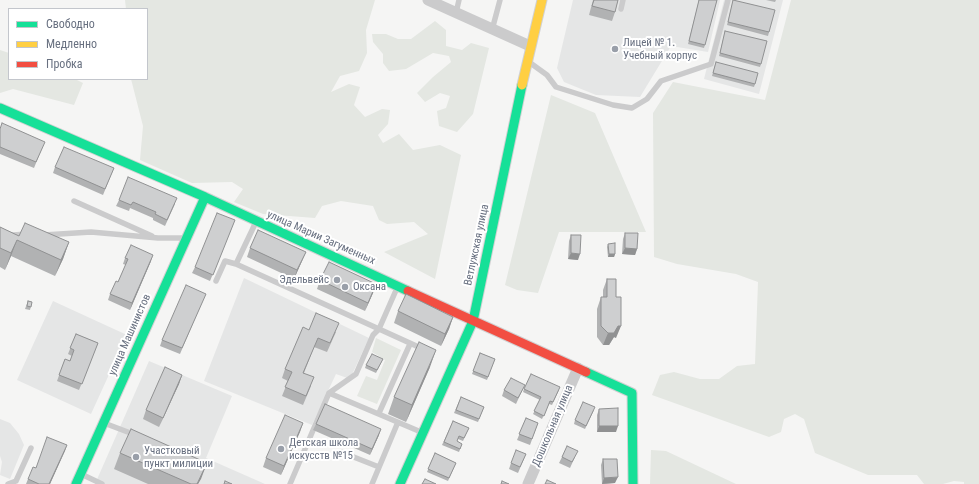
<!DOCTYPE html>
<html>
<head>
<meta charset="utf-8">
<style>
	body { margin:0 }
	#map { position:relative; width:979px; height:484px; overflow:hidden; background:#f5f5f4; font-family:"Roboto Condensed",sans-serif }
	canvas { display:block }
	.legend { position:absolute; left:8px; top:8px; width:140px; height:72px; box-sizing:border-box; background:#fff; border:1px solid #c3c6cc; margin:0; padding:5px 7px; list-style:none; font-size:12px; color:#687080 }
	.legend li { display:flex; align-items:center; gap:8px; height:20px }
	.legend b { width:20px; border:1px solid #c3c6cc }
</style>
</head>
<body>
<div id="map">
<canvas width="979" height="484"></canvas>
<ul class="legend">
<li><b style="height:5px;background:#16e098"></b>Свободно</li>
<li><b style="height:5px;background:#ffcf43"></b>Медленно</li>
<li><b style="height:5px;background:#f24e42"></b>Пробка</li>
</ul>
</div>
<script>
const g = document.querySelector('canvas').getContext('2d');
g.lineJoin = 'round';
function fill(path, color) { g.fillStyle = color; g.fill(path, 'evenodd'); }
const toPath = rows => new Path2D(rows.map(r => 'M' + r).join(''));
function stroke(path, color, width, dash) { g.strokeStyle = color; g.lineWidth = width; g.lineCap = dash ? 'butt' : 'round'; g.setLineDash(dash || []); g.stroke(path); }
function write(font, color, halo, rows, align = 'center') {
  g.font = font + ' "Roboto Condensed",sans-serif'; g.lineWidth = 4; g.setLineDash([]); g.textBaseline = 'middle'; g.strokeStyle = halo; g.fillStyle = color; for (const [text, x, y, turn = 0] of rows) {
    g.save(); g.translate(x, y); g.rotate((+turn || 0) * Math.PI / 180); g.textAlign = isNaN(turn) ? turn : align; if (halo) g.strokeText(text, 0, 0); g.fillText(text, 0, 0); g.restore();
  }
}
const built = toPath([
	[573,0,720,0,708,52,671,46,640,97,596,95,564,82,557,68],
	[724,0,783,0,759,94,704,79],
	[244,278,369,338,350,379,336,374,312,425,204,381],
	[53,301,127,335,91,414,17,380],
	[149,361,232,396,206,458,265,484,95,484],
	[0,419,10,423,19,434,24,445,10,479,0,475,2,462,0,456]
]);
const green = toPath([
	[125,0,375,0,366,30,367,53,359,71,340,76,331,92,349,84,360,87,354,105,365,117,382,109,390,110,388,124,378,135,383,143,399,134,413,150,440,145,461,155,435,279,384,252,428,234,414,222,387,224,379,220,373,206,341,201,322,206,315,218,263,214,234,202,243,189,232,182,192,183,140,160,143,126,131,79,147,79,147,9,126,9],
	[791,0,979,0,979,484,964,484,964,482,954,481,943,484,924,484,917,475,868,475,815,453,804,419,795,414,784,419,781,432,769,437,652,395,660,375,674,372,700,379,719,379,737,366,755,364,758,282,736,274,677,264,654,257,653,113,673,82,765,100],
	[435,21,446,30,446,46,462,50,471,43,489,48,473,114,457,132,439,126,437,111,446,108,450,96,440,93,425,102,417,93,433,77,451,62,449,56,433,53,406,69,389,71,383,63,383,54,373,42,372,34,386,34,398,39,411,39],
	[0,50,9,53,9,79,75,79,83,83,74,105,13,89,0,93],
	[551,95,595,113,646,232,559,232,538,293,517,290,505,285],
	[376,338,401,350,377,404,357,396,366,376,377,380,385,360,372,352],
	[651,450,666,451,736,484,650,484]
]);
const lane = toPath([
	[621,9,623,0],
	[456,13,459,0],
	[492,30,500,0],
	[529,62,547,75,556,87,613,105,632,108,647,99,661,81,711,64,728,0],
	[74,201,152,236],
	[44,235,91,232,158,238,185,238],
	[0,236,27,234],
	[236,264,423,349],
	[216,281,225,261,236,264,255,224],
	[329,393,356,374,373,335,379,329,397,288],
	[379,413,410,344],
	[104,423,133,434],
	[341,452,379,467],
	[81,474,102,484],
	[8,484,16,481,31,448],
	[290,484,329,393,421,432],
	[372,484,398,422]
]);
const street = toPath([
	[428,0,530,46],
	[528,484,578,368]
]);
const fast = toPath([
	[0,108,205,197,408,291],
	[586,372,632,393,633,484],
	[76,484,205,197],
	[400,484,473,321,522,85]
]);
const slow = toPath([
	[522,85,542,0]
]);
const jam = toPath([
	[408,291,586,372]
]);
const wall = toPath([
	[593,0,618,0,615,12,612,21,589,15],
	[699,0,717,0,704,48,688,44],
	[733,0,769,32,768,36,727,25],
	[766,0,776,0,775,2],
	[725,31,761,64,760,67,719,56],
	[715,65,755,84,754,87,712,76],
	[0,129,42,148,34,168,0,154],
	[55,167,114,168,103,195,53,173],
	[119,200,175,204,165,226,153,220,153,218,130,208,129,211,116,206],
	[235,220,210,281,192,273,195,267],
	[0,227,19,236,69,242,63,259,55,276,11,256,5,270,0,267],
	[625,233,637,249,635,255,622,254,623,239],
	[571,235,578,260,568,259,569,241],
	[608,244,615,254,614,257,608,257,607,247],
	[250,248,306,252,294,279,247,257],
	[125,258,151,261,130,310,108,300,110,294,118,282,126,265,123,264],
	[607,279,616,338,614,337,609,345,603,345,597,337,597,309,601,297,603,297,603,290],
	[320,280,376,284,373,293,365,311,317,289],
	[203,300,180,354,160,346,162,340],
	[28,301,32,302,30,310,25,309],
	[398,311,453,317,449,329,441,346,394,323],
	[309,330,336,332,327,352,314,347,304,373,311,386,303,405,282,396,288,381,282,378,285,369],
	[76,334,98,343,79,390,57,381,65,359,70,361,72,356,68,354],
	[480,353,495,359,487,380,472,374],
	[383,359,376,373,365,368,366,365],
	[430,367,406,422,388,414,394,397],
	[182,375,179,384,159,427,143,419,146,410],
	[525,385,522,391,516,404,502,396,504,390],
	[524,389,559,390,552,405,549,404,542,419,533,414,540,400,523,392],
	[461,397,484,407,478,422,454,413],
	[599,409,616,432,597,432,597,415],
	[594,410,585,429,574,424,575,420],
	[526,418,538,423,530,445,517,440],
	[453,421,469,428,463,441,458,439,457,441,462,444,459,452,442,445],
	[303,423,281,475,263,467,266,458],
	[316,424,379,435,370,455,313,430],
	[67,445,50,484,26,484,28,479],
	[120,453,207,463,198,484,148,484,114,469],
	[435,453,456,463,448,481,427,472],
	[526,454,518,473,509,469,511,463],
	[562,457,575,457,570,468,559,463],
	[603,459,615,483,602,484,601,465]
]);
const shadedWall = toPath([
	[17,240,11,256,5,270,11,253],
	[69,242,63,259,55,276,61,260],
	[625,248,637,249,635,255,622,254],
	[306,252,294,279,297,270],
	[571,253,580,254,578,260,568,259],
	[609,254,615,254,614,257,608,257],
	[153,255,151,261,130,310,132,303],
	[376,284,373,293,365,311,368,303],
	[453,317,449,329,441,346,445,334],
	[618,326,621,326,616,338,614,337,609,345,603,345,608,333],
	[436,350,430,367,406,422,412,405],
	[182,375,179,384,159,427,163,418],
	[303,423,300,432,281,475,284,466],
	[599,426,618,426,616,432,597,432],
	[381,429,379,435,370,455,372,449],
	[67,445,65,451,50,484,49,484],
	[207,463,201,479,198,484,197,484],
	[618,477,615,483,602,484,604,478]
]);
const building = toPath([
	[594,0,618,0,615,12,592,6,594,0],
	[699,0,717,0,705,45,689,41,699,0],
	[733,0,775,10,769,32,728,22,733,0],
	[725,31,767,41,761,64,720,53,725,31],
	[716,62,758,73,755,84,713,73,716,62],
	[2,123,45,142,36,162,0,147,0,129,2,123],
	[64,147,114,168,105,189,55,167,64,147],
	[128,177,177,198,167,220,155,214,156,212,133,202,131,205,119,200,128,177],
	[217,213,235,220,213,275,195,267,217,213],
	[25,223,69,242,61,260,17,240,11,253,0,248,0,227,19,236,25,223],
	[258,230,306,252,297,270,250,248,258,230],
	[625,233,638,233,637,249,625,248,625,233],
	[571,235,581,235,580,254,571,253,571,235],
	[615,243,615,254,609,254,608,244,615,243],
	[131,245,153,255,132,303,110,294,116,281,118,282,128,259,125,258,131,245],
	[329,262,376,284,368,303,320,280,329,262],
	[607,279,616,279,616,297,621,297,621,326,618,326,614,333,608,333,601,326,601,297,607,297,607,279],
	[186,285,206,294,182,348,162,340,186,285],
	[406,294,453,317,445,334,398,311,406,294],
	[28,301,32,302,31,307,27,306,28,301],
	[316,313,339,323,330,343,318,338,303,373,314,377,306,396,285,387,292,372,285,369,303,327,309,330,316,313],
	[76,334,98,343,82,384,59,375,65,359,70,361,74,350,70,348,76,334],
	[419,342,436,350,412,405,394,397,419,342],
	[480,353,495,359,488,377,473,371,480,353],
	[372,354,383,359,377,370,366,365,372,354],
	[165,367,182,375,163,418,146,410,165,367],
	[531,374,560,387,553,402,550,401,544,416,534,411,541,397,524,389,531,374],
	[511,378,525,385,518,398,504,390,511,378],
	[461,397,484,407,479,419,456,410,461,397],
	[583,402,595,407,586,426,575,420,583,402],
	[325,404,381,429,372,449,316,424,325,404],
	[618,408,618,426,599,426,599,409,618,408],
	[285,415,303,423,284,466,266,458,285,415],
	[526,418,538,423,532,439,519,434,526,418],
	[453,421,469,428,464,438,459,436,457,441,462,444,460,449,444,442,453,421],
	[131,429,207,463,197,484,191,484,120,453,131,429],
	[47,437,67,445,49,484,39,484,28,479,33,467,36,468,47,437],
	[567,446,578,451,572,462,562,457,567,446],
	[516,450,526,454,520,467,511,463,516,450],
	[435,453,456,463,449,478,428,469,435,453],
	[603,459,617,459,618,477,604,478,603,459],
	[425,479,436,484,422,484,425,479],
	[547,480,556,484,545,484,547,480],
	[225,481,232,484,224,484,225,481],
	[502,481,509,484,501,484,502,481]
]);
const markers = [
	[615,49,4,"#999fa9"],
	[337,280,4,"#999fa9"],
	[345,287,4,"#999fa9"],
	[281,449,4,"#999fa9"],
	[136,457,4,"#999fa9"]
];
const poiNames = [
	["Лицей № 1.",623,43],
	["Учебный корпус",623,56],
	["Эдельвейс",329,280,"right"],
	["Оксана",353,287],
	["Детская школа",289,443],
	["искусств №15",289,456],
	["Участковый",144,451],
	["пункт милиции",144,464]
];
const streetNames = [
	["улица Марии Загуменных",321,238,24],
	["Ветлужская улица",477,245,-78],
	["улица Машинистов",130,335,-66],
	["Дошкольная улица",553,426,-67]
];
fill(built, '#e5e6e6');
fill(green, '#e4e7e2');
stroke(fast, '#d1d1d2', 11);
stroke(slow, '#d1d1d2', 11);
stroke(jam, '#d1d1d2', 11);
stroke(lane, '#cbcbcc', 5.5);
stroke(street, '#cbcbcc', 11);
stroke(fast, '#16e098', 9);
stroke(slow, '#ffcf43', 9);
stroke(jam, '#f24e42', 9);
fill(wall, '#b1b2b3');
fill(shadedWall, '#909192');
fill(building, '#cecfd0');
stroke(building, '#909192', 1);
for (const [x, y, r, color] of markers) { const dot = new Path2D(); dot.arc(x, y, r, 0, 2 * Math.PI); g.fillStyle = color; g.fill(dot); stroke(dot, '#fff', 1.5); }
write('11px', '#687080', '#fff', poiNames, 'left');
write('11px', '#687080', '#fff', streetNames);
</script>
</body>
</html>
